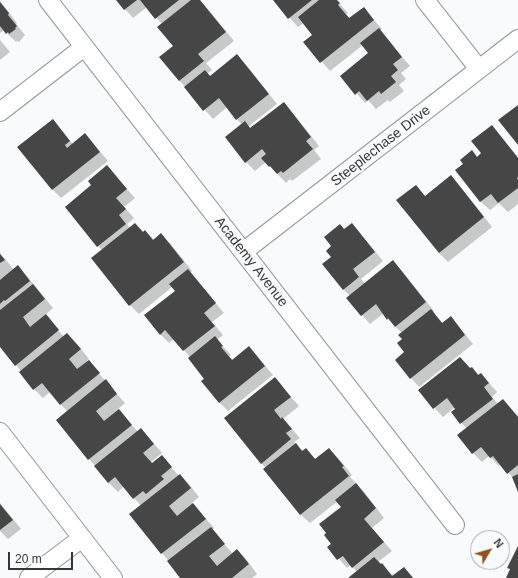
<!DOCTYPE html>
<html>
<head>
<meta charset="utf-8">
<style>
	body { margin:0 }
	#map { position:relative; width:518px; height:578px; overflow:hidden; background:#f9fafb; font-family:Arial,sans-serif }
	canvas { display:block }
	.north { position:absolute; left:470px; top:530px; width:40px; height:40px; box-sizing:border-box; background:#f9fafb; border:1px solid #abacad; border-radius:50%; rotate:52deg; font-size:11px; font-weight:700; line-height:16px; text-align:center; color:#363637 }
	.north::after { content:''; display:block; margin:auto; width:14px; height:18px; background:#91511a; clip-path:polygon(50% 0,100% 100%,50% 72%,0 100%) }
	.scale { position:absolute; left:8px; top:552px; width:65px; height:18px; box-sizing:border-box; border:2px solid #363637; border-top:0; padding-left:5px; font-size:12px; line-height:14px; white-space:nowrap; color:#363637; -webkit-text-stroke:3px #f9fafb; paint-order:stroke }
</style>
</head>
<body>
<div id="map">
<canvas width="518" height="578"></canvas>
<div class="north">N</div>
<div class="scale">20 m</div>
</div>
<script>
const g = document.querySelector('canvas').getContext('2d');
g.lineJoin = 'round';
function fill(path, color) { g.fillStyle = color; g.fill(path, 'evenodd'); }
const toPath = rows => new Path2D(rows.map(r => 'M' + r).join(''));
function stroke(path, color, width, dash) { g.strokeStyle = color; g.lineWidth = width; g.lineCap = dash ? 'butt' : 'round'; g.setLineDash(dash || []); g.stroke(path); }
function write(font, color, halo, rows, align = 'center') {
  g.font = font + ' Arial,sans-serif'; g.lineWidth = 4; g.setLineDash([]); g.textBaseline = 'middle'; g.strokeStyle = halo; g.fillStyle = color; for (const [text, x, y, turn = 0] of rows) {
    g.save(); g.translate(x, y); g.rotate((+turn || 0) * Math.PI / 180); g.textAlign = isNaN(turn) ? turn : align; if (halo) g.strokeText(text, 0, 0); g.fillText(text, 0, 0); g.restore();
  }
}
const shadow = toPath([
	[117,0,200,0,234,41,206,63,212,70,207,74,210,77,237,56,246,65,277,104,249,126,251,129,283,103,292,112,319,146,314,150,321,159,292,181,290,179,286,183,266,162,255,171,246,162,242,125,227,107,213,119,179,80,174,46,162,24,147,7,133,18],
	[274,0,336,0,348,13,346,14,350,19,363,8,382,29,380,31,410,66,401,73,406,79,399,85,404,91,390,102,388,100,376,109,368,100,365,103,342,76,370,53,363,45,330,71,305,42,313,35,304,23,298,27],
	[0,1,17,23,16,24,25,35,19,42,17,41,16,42,4,30,0,33],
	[0,40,10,52,0,60],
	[52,120,73,144,85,134,108,161,61,198,53,190,19,147],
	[492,126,518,157,518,204,508,212,499,203,490,210,481,202,456,170,483,153],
	[107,167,135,198,124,207,134,218,127,224,130,228,135,224,143,232,145,231,154,240,161,235,170,243,192,271,190,273,224,313,212,322,223,335,217,340,231,355,229,356,233,360,249,347,273,375,228,411,219,402,206,379,190,357,174,339,169,343,160,334,176,291,172,287,139,314,130,305,102,250,98,246,93,185],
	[451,177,459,185,492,227,448,262,439,253,398,200,425,197],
	[352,224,360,233,383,261,361,279,365,284,393,262,402,271,434,311,433,313,443,323,451,317,473,344,419,387,411,378,402,333,388,319,384,313,370,324,362,315,350,296,343,289,333,257,345,230],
	[0,253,14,270,18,267,27,276,53,308,45,315,64,337,67,334,76,343,89,359,87,360,125,403,118,409,138,432,141,430,150,439,162,453,151,462,153,464,162,457,179,476,180,475,189,484,199,497,192,503,214,528,212,530,233,554,237,550,246,559,257,574,252,578,182,578,131,514,141,506,124,486,118,492,109,483,57,420,67,411,50,392,43,398,34,389,20,372,21,371,0,346],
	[472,368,479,375,481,374,497,392,492,397,498,404,503,400,518,416,518,489,513,478,501,464,499,466,489,456,482,462,473,453,467,429,452,412,456,409,455,407,443,417,419,391],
	[275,379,299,406,283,419,300,438,294,442,303,451,306,449,316,460,329,449,338,458,352,475,350,477,357,484,365,493,384,518,372,528,392,551,378,562,394,576,404,568,414,578,349,578,357,572,351,565,347,568,329,547,332,545,342,507,338,501,310,523,301,515,265,469,266,468,261,463],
	[0,503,21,529,8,539,0,531]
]);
const building = toPath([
	[116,0,137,0,124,10],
	[140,0,179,0,155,19],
	[191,0,200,0,226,32,198,54,204,61,179,81,159,57,173,46,157,27],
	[273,0,312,0,288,19],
	[319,0,337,0,340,3,338,5,349,18,364,7,374,20,320,63,303,42,312,35,298,17],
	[0,2,9,13,8,15,17,26,15,28,16,29,9,34,8,32,6,34,0,26],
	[379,28,402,57,393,64,398,70,391,76,396,82,381,94,379,91,367,101,359,91,355,95,340,76,368,53,360,43],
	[237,54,269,94,236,120,219,98,203,111,184,87,205,70,210,76],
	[284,102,311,137,306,141,313,149,283,173,281,171,277,174,270,166,269,167,261,158,266,154,262,149,245,163,225,137,245,121,250,128],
	[518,105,518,145,498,120],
	[53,119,70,141,65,145,67,148,85,133,100,152,52,190,17,147],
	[492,125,518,158,518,177,517,178,518,180,518,188,498,203,491,194,480,202,455,170,463,164,460,160,472,150,477,157,481,153,471,141],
	[107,165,127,189,116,198,126,209,119,215,126,224,97,247,65,207,91,185,88,181],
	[451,175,484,217,439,253,396,200,416,185,425,196],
	[135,223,143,232,145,230,153,240,161,233,184,262,129,306,91,258],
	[352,223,375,252,353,269,359,277,343,290,322,264,331,257,326,251,331,246,324,237,340,224,344,229],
	[0,254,5,260,0,263],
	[393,260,426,302,395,327,388,318,387,320,376,304,361,316,346,298],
	[18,265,30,281,5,301,4,300,0,304,0,280],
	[188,269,216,303,204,313,215,326,183,351,165,330,160,335,144,315,175,291,169,284],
	[33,284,45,299,23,317,30,327,46,314,59,330,15,366,0,347,0,310],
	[431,309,442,323,451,316,465,335,410,379,395,360,404,352,397,343,402,339,398,335],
	[67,333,81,349,69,359,77,369,89,360,100,373,60,405,42,383,33,390,19,372],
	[215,336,223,346,221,347,232,360,249,346,265,366,219,403,201,381,204,379,188,358],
	[460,357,470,368,472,367,478,375,481,373,489,383,484,387,493,399,460,424,451,412,455,409,447,398,433,409,418,390],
	[275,377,291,397,274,410,281,419,282,417,292,429,286,433,291,439,261,464,224,418],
	[106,379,117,394,96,411,104,421,119,409,132,425,88,460,56,420],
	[503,399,518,417,518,465,507,474,493,456,490,458,481,447,472,454,457,435],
	[141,428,154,444,143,453,152,463,162,455,172,467,161,476,164,479,146,494,143,491,133,499,115,477,108,483,94,466],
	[296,443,302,451,306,448,315,459,329,448,344,466,342,467,349,476,300,515,263,469],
	[180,474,191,488,169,506,177,516,193,503,206,519,161,554,129,514],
	[518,474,518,492,512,477],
	[356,483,376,508,364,519,384,542,352,568,343,556,337,560,327,547,331,544,324,535,326,533,319,524,341,507,335,500],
	[0,504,13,520,0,530],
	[211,527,225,544,209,556,217,566,237,549,249,564,232,578,180,578,167,561],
	[518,546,518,578,506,578,510,569,507,568],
	[374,557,381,564,382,563,392,576,404,567,413,578,348,578]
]);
const street = toPath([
	[48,0,455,525],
	[425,0,479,69],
	[0,112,84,47],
	[243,252,518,39],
	[0,432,113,578],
	[29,578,82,538]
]);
const streetNames = [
	["Steeplechase Drive",381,146,-38],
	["Academy Avenue",251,262,52]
];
fill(shadow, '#0003');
fill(building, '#474647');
stroke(street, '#959798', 20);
stroke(street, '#fff', 18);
write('14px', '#363637', '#f9fafb', streetNames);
</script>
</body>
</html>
